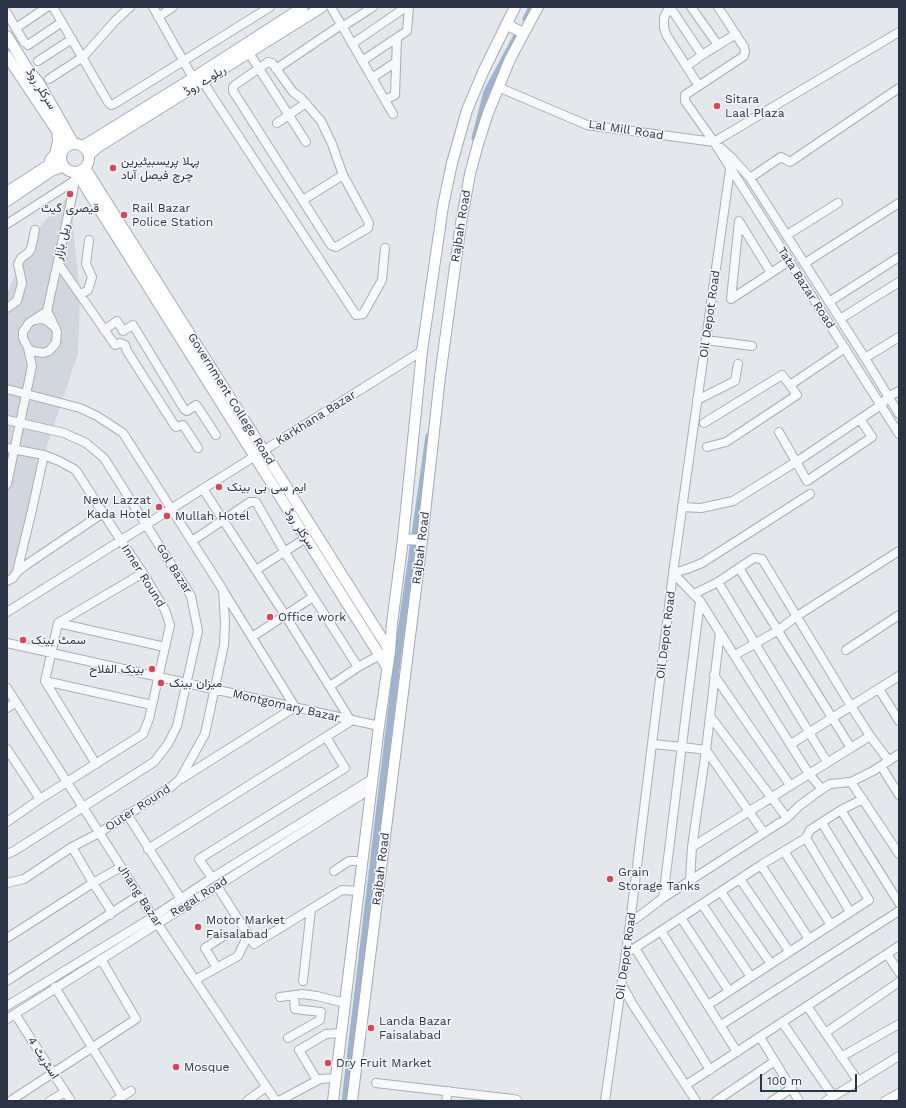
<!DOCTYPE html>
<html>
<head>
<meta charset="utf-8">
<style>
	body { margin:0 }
	#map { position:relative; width:906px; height:1108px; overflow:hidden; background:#e4e7ec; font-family:"Work Sans",sans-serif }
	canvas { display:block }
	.frame { position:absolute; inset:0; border:8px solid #2b3445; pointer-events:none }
	.scale { position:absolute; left:760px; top:1074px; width:97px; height:18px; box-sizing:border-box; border:2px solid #2b3445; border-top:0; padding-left:5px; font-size:12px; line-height:14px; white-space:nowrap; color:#2b3445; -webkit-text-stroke:3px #f4f6f9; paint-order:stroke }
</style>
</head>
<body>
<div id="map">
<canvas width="906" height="1108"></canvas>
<div class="frame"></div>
<div class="scale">100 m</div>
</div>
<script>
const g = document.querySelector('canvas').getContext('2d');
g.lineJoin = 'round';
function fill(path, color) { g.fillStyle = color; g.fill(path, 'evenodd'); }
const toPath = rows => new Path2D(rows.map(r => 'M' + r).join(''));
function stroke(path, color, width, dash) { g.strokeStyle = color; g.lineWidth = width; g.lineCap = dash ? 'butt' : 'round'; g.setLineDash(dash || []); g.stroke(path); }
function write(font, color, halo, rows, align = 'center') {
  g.font = font + ' "Work Sans",Vazirmatn,sans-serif'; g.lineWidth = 3; g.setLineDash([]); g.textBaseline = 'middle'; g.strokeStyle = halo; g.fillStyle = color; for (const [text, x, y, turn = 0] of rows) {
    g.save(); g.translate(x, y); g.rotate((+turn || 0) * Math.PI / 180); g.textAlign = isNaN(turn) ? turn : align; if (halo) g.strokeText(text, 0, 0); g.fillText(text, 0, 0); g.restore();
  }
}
const built = toPath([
	[70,194,80,295,78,353,44,455,16,572,7,580,7,293,34,233]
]);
const canal = toPath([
	[526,19,532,7],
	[475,138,487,92,520,30],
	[345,1101,399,646,429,436]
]);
const minor = toPath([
	[53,7,108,102,111,105,114,104,270,7],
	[153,7,193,78],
	[331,7,393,114],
	[669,7,664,18,664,28,667,36,699,86],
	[670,7,702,55,687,66],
	[691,7,718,45],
	[718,7,744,47,745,51,744,56,685,95,685,101,714,142,899,434],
	[7,13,24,42],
	[158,17,173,7],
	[19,26,47,7],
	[342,27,373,7],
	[352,44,406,7],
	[28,45,62,22],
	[249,53,306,142],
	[702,55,736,34],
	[38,61,72,39],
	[362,61,407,31,409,7],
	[268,62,272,63,293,92,301,98,321,121,332,144,343,175,369,223,368,228,336,247,331,245,233,91,233,87,235,85,268,62],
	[276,69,341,25],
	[372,78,396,62],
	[49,79,83,57,115,21,130,7],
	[203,82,356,315,363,314,382,280,385,248],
	[498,87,587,125,714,142],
	[385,100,395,95,397,38],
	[277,123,306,103],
	[714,142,899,32],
	[721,148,732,158,750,178,865,358,899,414],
	[750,178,781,157,790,162,899,88],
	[303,200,343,175],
	[7,224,74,181],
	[787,235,838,203],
	[58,263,115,345,120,343,125,345,127,351,175,426,176,427,183,425,198,448],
	[805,263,899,203],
	[771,273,739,221,731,299,771,273,789,261],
	[80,295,88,290,92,277,86,264,89,240],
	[829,302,899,257],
	[7,308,17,301,22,283,18,264,21,258,28,253,31,249,35,230],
	[840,319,899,282],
	[34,320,40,319,46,320,55,327,57,332,56,343,49,351,43,353,32,351,28,348,23,338,23,332,29,323,47,311],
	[55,327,47,311,72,197,76,172],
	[104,330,117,321,123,331,133,325,184,409,187,411,196,405,197,406,216,435],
	[706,340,752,346],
	[865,358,899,337],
	[7,389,80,408,97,416,123,433,223,590,225,622,224,645,205,734,180,779,171,787,99,833,72,847,24,879,7,883],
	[697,400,735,381,738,364],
	[7,420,64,433,86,443,104,458,191,596,198,631,177,726,168,744,154,762,14,851,7,854],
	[704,423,782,375,790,385,845,348],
	[779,432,807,481,872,437,860,419],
	[707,447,726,442,797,395,790,385],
	[7,448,44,455,59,461,74,469,77,472,114,530,143,573,165,610,170,625,149,719,143,734,40,799,7,822],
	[7,484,32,366,28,348],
	[810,494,702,563,687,569,673,573,700,601,809,774,822,789],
	[682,507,701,508,733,501,799,460,881,405,888,397,899,391],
	[192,541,250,502,256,502,284,551,358,667],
	[739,568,851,748],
	[256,570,306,538],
	[17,572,32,510,44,455],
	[7,581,13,578,17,572,26,565,103,513],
	[718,582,827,762],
	[694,594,718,582,754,558,762,559,851,706,899,676],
	[7,612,422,351],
	[58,623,165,647],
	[252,637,313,597],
	[7,643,379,726],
	[846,650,899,615],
	[735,655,777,631,797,616,899,551],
	[714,675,790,785],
	[45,681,152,705],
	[330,686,358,667,380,655,390,651],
	[7,688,153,917,276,1101],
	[879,689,899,721],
	[7,708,16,702],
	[710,716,787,818],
	[653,744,682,747,706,750,764,833],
	[791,744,851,706,870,736,889,761],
	[7,749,40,799],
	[96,764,45,681,58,623,143,573],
	[881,766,899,795],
	[181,779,295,707,224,592],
	[851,782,899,854],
	[841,810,899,903],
	[127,814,181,899],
	[806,838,850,912],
	[72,847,93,883,110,909,110,915],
	[692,847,870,736],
	[148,849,351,721,285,615,203,489],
	[784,851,831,925],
	[761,865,809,939],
	[334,871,349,861,362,861],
	[212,878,199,859,345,768,326,737],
	[740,879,789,951],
	[690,880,692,847,706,750,720,632],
	[217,886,254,944,342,890,359,891],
	[721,892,771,964],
	[663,898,700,601],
	[702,904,751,977],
	[681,918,729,991],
	[630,923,663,898,787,818,799,806,822,789,830,784,851,782,873,771,899,754],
	[661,931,737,1052],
	[7,938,93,883,121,867],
	[635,948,710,1070],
	[627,952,635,948,761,865,806,838,810,830,841,810,863,799],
	[887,954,899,972],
	[217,968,205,948,222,937],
	[195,980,238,956,248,935],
	[7,981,139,895],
	[303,981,311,909],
	[622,985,633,1005,696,1101],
	[55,987,122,1096],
	[280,997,302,994,317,996,345,1003],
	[708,1005,869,900,822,823],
	[7,1006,153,917,212,878,372,779],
	[807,1006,858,1081],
	[15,1014,71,1101],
	[7,1019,372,788],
	[782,1022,833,1096],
	[721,1025,899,911],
	[825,1033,899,982],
	[760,1037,799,1101],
	[288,1038,320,1020,321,1012,295,1009,294,995],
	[841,1057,899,1024],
	[317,1080,299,1050,326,1034,341,1033],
	[376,1083,513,1099,517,1100,516,1101],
	[686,1085,899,946],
	[10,1101,136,1019,101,959],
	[50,1101,65,1092],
	[115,1101,131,1091],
	[247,1101,266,1087],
	[279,1101,320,1079,336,1078],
	[446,1101,448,1091],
	[605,1101,630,923,673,573,730,169],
	[716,1101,775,1061],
	[772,1101,792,1088],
	[826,1101,899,1056],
	[885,1101,899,1093]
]);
const major = toPath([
	[506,24,523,33],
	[7,36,27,68,39,83,74,144],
	[7,56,67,146],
	'61 158a14 14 0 1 1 28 0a14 14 0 1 1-28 0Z',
	[83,146,193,78,303,7],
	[89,155,98,147,322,7],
	[50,160,55,154,58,141,57,130],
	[85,168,390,651],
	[76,172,387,667],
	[7,192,61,157],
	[7,201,51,171,64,166],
	[403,539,422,540],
	[333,1101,379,726,390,651,392,623,403,539,422,351,443,206,452,163,467,110,484,70,515,7],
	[352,1101,422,540,440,377,461,223,470,174,478,144,488,113,510,59,538,7]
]);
const markers = [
	[717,106,4,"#d1495b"],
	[113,168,4,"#d1495b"],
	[70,194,4,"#d1495b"],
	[124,215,4,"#d1495b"],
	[219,487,4,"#d1495b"],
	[159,507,4,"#d1495b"],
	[167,516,4,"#d1495b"],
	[270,617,4,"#d1495b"],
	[23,640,4,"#d1495b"],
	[152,669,4,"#d1495b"],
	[161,683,4,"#d1495b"],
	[610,879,4,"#d1495b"],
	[198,927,4,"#d1495b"],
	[371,1028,4,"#d1495b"],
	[328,1063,4,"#d1495b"],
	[176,1067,4,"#d1495b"]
];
const streetNames = [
	["ریلوے روڈ",205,81,-32],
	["سرکلر روڈ",41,89,58],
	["Lal Mill Road",626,130,9],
	["Rajbah Road",461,226,-81],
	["ریل بازار",62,242,-78],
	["Tata Bazar Road",806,288,57],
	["Oil Depot Road",710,314,-82],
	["Government College Road",231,399,58],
	["Karkhana Bazar",316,418,-32],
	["سرکلر روڈ",300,529,57],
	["Rajbah Road",421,548,-83],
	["Gol Bazar",174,569,58],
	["Inner Round",143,576,58],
	["Oil Depot Road",666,635,-83],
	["Montgomary Bazar",286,706,13],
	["Outer Round",138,808,-33],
	["Rajbah Road",381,869,-83],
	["Jhang Bazar",140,896,57],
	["Regal Road",199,897,-32],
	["Oil Depot Road",626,956,-82],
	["اسٹریٹ 4",43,1058,57]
];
const poiNames = [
	["Sitara",725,99],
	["Laal Plaza",725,113],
	["پہلا پریسبیٹیرین",121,161],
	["چرچ فیصل آباد",121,175],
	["قیصری گیٹ",70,208,"center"],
	["Rail Bazar",132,208],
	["Police Station",132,222],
	["ایم سی بی بینک",227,487],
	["New Lazzat",151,500,"right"],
	["Kada Hotel",151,514,"right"],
	["Mullah Hotel",175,516],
	["Office work",278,617],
	["سمٹ بینک",31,640],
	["بینک الفلاح",144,669,"right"],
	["میزان بینک",169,683],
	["Grain",618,872],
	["Storage Tanks",618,886],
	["Motor Market",206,920],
	["Faisalabad",206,934],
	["Landa Bazar",379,1021],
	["Faisalabad",379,1035],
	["Dry Fruit Market",336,1063],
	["Mosque",184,1067]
];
fill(built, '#d2d6de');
stroke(canal, '#9fb4cc', 7);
stroke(minor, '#a9aeb7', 10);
stroke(major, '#a3abb8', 12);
stroke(minor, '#f7f8fa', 8);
stroke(major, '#fff', 10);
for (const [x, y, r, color] of markers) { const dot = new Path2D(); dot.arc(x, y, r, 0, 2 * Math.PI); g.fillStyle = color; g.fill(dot); stroke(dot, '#f4f6f9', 1.5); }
write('12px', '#2b3445', '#f4f6f9', streetNames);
write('12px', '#2b3445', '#f4f6f9', poiNames, 'left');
</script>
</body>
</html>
